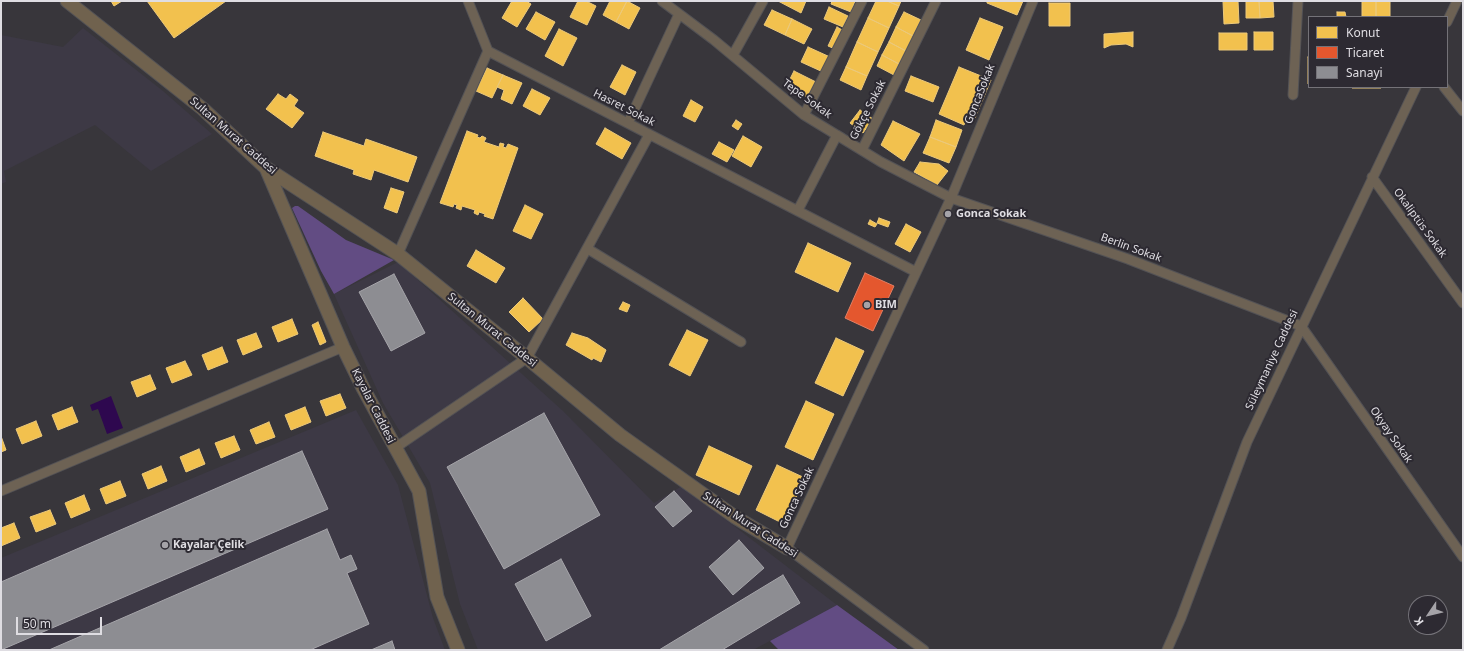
<!DOCTYPE html>
<html>
<head>
<meta charset="utf-8">
<style>
	body { margin:0 }
	#map { position:relative; width:1464px; height:651px; overflow:hidden; background:#38363b; font-family:"Noto Sans",sans-serif }
	canvas { display:block }
	.frame { position:absolute; inset:0; border:2px solid #dfdde2; pointer-events:none }
	.legend { position:absolute; left:1308px; top:16px; width:140px; height:72px; box-sizing:border-box; background:#2d2a32; border:1px solid #747278; margin:0; padding:5px 7px; list-style:none; font-size:12px; color:#dfdde2 }
	.legend li { display:flex; align-items:center; gap:8px; height:20px }
	.legend b { width:20px; border:1px solid #747278 }
	.north { position:absolute; left:1408px; top:595px; width:40px; height:40px; box-sizing:border-box; background:#2d2a32; border:1px solid #747278; border-radius:50%; rotate:235deg; font-size:11px; font-weight:700; line-height:16px; text-align:center; color:#dfdde2 }
	.north::after { content:''; display:block; margin:auto; width:14px; height:18px; background:#a5a3a8; clip-path:polygon(50% 0,100% 100%,50% 72%,0 100%) }
	.scale { position:absolute; left:16px; top:617px; width:86px; height:18px; box-sizing:border-box; border:2px solid #dfdde2; border-top:0; padding-left:5px; font-size:12px; line-height:14px; white-space:nowrap; color:#dfdde2; -webkit-text-stroke:3px #2d2a32; paint-order:stroke }
</style>
</head>
<body>
<div id="map">
<canvas width="1464" height="651"></canvas>
<div class="frame"></div>
<ul class="legend">
<li><b style="height:11px;background:#f2c14e"></b>Konut</li>
<li><b style="height:11px;background:#e4572e"></b>Ticaret</li>
<li><b style="height:11px;background:#8d8d92"></b>Sanayi</li>
</ul>
<div class="north">K</div>
<div class="scale">50 m</div>
</div>
<script>
const g = document.querySelector('canvas').getContext('2d');
g.lineJoin = 'round';
function fill(path, color) { g.fillStyle = color; g.fill(path, 'evenodd'); }
const toPath = rows => new Path2D(rows.map(r => 'M' + r).join(''));
function stroke(path, color, width, dash) { g.strokeStyle = color; g.lineWidth = width; g.lineCap = dash ? 'butt' : 'round'; g.setLineDash(dash || []); g.stroke(path); }
function write(font, color, halo, rows, align = 'center') {
  g.font = font + ' "Noto Sans",sans-serif'; g.lineWidth = 4; g.setLineDash([]); g.textBaseline = 'middle'; g.strokeStyle = halo; g.fillStyle = color; for (const [text, x, y, turn = 0] of rows) {
    g.save(); g.translate(x, y); g.rotate((+turn || 0) * Math.PI / 180); g.textAlign = isNaN(turn) ? turn : align; if (halo) g.strokeText(text, 0, 0); g.fillText(text, 0, 0); g.restore();
  }
}
const built = toPath([
	[83,28,163,91,212,134,151,171,95,125,4,171,6,182,1,184,1,35,63,47],
	[398,262,563,411,654,503,682,486,837,605,753,650,478,650,460,604,430,483,383,403,334,294],
	[356,410,398,485,433,618,445,650,1,650,1,558]
]);
const green = toPath([
	[295,206,298,206,346,240,394,260,334,294,321,271,292,208],
	[837,605,899,650,779,650,770,641]
]);
const water = toPath([
	[111,396,123,428,107,434,98,409,92,411,90,405]
]);
const homes = toPath([
	[111,1,122,1,114,6,111,1],
	[147,1,226,1,174,38,147,1],
	[512,1,526,1,531,4,517,27,502,18,512,1],
	[578,1,586,1,596,6,587,25,570,17,578,1],
	[610,1,627,1,616,22,603,15,610,1],
	[627,1,640,8,629,29,616,22,627,1],
	[778,1,806,1,801,13,778,1],
	[832,1,855,1,851,12,831,4,832,1],
	[876,1,887,1,899,6,889,28,868,18,876,1],
	[887,1,901,1,899,6,887,1],
	[987,1,1023,1,1017,15,987,3,987,1],
	[1223,1,1238,1,1239,23,1224,24,1223,1],
	[1246,1,1259,1,1260,18,1246,18,1246,1],
	[1259,1,1273,1,1274,17,1260,18,1259,1],
	[1362,1,1376,1,1376,17,1362,17,1362,1],
	[1376,1,1390,1,1390,17,1376,17,1376,1],
	[1049,3,1070,3,1070,26,1049,26,1049,3],
	[829,7,848,16,843,27,824,19,829,7],
	[772,10,792,19,785,35,764,25,772,10],
	[536,12,555,22,545,40,526,29,536,12],
	[904,12,921,20,913,36,896,27,904,12],
	[1337,12,1345,12,1346,17,1337,17,1337,12],
	[868,18,889,28,878,52,857,42,868,18],
	[980,18,1003,27,989,60,966,50,980,18],
	[792,19,812,29,804,44,785,35,792,19],
	[837,27,844,31,835,49,828,46,837,27],
	[896,27,913,36,906,51,889,42,896,27],
	[559,29,577,38,563,66,545,56,559,29],
	[1133,32,1133,47,1126,44,1111,45,1104,48,1104,34,1133,32],
	[1254,32,1273,32,1273,50,1254,50,1254,32],
	[1219,33,1247,33,1247,50,1219,50,1219,33],
	[857,42,878,52,867,76,846,67,857,42],
	[889,42,906,51,899,64,882,55,889,42],
	[808,47,830,57,823,72,801,62,808,47],
	[882,55,899,64,894,75,877,66,882,55],
	[1308,57,1309,57,1309,84,1308,84,1308,57],
	[622,65,636,72,625,95,610,87,622,65],
	[846,67,867,76,861,90,840,80,846,67],
	[959,67,991,80,975,118,968,115,964,125,939,114,959,67],
	[487,68,503,75,492,98,476,91,487,68],
	[794,71,816,82,809,98,786,87,794,71],
	[503,75,522,83,512,104,501,99,504,90,497,87,503,75],
	[911,76,939,87,933,102,905,91,911,76],
	[1352,87,1381,87,1381,88,1352,88,1352,87],
	[532,89,550,98,540,115,523,106,532,89],
	[278,94,286,99,290,94,298,100,294,106,304,113,292,128,266,109,278,94],
	[691,100,703,107,695,122,683,116,691,100],
	[860,110,873,119,863,133,850,123,860,110],
	[736,120,742,124,738,130,732,126,736,120],
	[936,120,962,130,956,147,930,137,936,120],
	[893,121,920,134,904,161,881,145,893,121],
	[605,128,631,143,622,159,596,144,605,128],
	[467,131,478,135,477,137,480,138,482,136,486,138,484,142,499,147,500,143,504,144,503,147,506,148,508,144,518,148,493,219,484,216,485,214,479,212,478,215,474,213,475,210,462,206,461,210,456,208,457,205,454,204,453,207,440,203,467,131],
	[323,132,364,146,366,139,417,157,408,182,374,170,371,180,353,174,354,170,315,156,323,132],
	[743,136,762,147,751,167,732,156,743,136],
	[930,137,956,147,949,163,923,153,930,137],
	[719,142,734,150,727,162,712,154,719,142],
	[920,162,939,164,948,171,937,185,914,172,920,162],
	[391,188,404,192,397,213,384,208,391,188],
	[525,205,543,214,531,239,513,231,525,205],
	[879,218,890,222,888,227,877,223,879,218],
	[870,220,877,224,875,227,868,224,870,220],
	[906,224,921,232,910,252,895,244,906,224],
	[808,243,851,263,838,292,795,272,808,243],
	[476,250,505,268,496,283,467,266,476,250],
	[523,298,543,319,529,332,509,312,523,298],
	[623,302,630,305,627,312,619,309,623,302],
	[292,319,298,334,278,342,272,327,292,319],
	[318,322,326,342,320,345,312,325,318,322],
	[687,330,708,340,690,376,669,365,687,330],
	[256,333,262,347,243,355,237,340,256,333],
	[572,333,588,338,606,350,601,362,593,358,592,360,566,345,572,333],
	[836,338,864,351,843,396,815,383,836,338],
	[222,347,228,362,208,370,202,355,222,347],
	[185,361,192,375,172,383,166,368,185,361],
	[150,375,156,389,137,397,131,382,150,375],
	[340,394,346,408,326,416,320,401,340,394],
	[806,401,834,414,813,460,785,447,806,401],
	[72,407,78,422,58,430,52,415,72,407],
	[305,407,311,422,291,430,285,415,305,407],
	[36,421,42,436,22,444,16,429,36,421],
	[269,422,275,437,256,444,250,430,269,422],
	[1,436,6,450,1,452,1,436],
	[234,436,240,450,221,458,215,443,234,436],
	[709,446,752,466,739,495,696,475,709,446],
	[199,449,205,464,186,472,180,457,199,449],
	[777,465,805,478,784,524,756,510,777,465],
	[161,466,167,481,148,489,142,474,161,466],
	[120,481,126,496,106,504,100,489,120,481],
	[84,495,90,510,71,518,65,503,84,495],
	[50,510,56,524,36,532,30,517,50,510],
	[14,523,20,538,1,546,1,528,14,523]
]);
const shops = toPath([
	[865,273,894,286,873,331,845,318,865,273]
]);
const industry = toPath([
	[394,274,425,333,391,351,359,292,394,274],
	[544,413,600,515,504,569,447,467,544,413],
	[302,451,328,509,1,650,1,582,302,451],
	[674,491,692,511,673,527,655,507,674,491],
	[327,529,340,560,351,555,357,569,347,573,369,624,310,650,49,650,327,529],
	[739,540,764,568,733,595,709,567,739,540],
	[561,559,591,616,546,641,515,584,561,559],
	[783,575,800,603,722,650,659,650,783,575],
	[392,641,395,650,371,650,392,641]
]);
const street = toPath([
	[468,1,488,51,916,272],
	[662,1,714,40,804,115,881,162,951,198,1128,259,1301,326],
	[1447,22,1457,1],
	[733,55,763,1],
	[1444,87,1463,111],
	[1293,95,1298,1],
	[804,115,862,1],
	[628,123,679,14],
	[857,147,862,150,936,1],
	[1372,177,1463,303],
	[798,210,837,135,842,138],
	[588,249,741,342],
	[398,254,488,51],
	[1301,326,1463,557],
	[395,448,527,358,649,135],
	[1,491,343,347],
	[924,650,787,548,951,198,1033,1],
	[1167,650,1181,618,1247,442,1416,87]
]);
const secondary = toPath([
	[67,1,203,109,266,168,398,254,527,358,620,435,735,517,787,548],
	[266,168,343,347,363,388,419,491,437,597,458,650]
]);
const markers = [
	[948,214,4,"#a5a3a8"],
	[867,305,4,"#a5a3a8"],
	[165,545,4,"#a5a3a8"]
];
const streetNames = [
	["GoncaSokak",980,94,-68],
	["Tepe Sokak",807,99,36],
	["Hasret Sokak",624,108,27],
	["Gökçe Sokak",868,110,-63],
	["Sultan Murat Caddesi",233,136,41],
	["Okaliptüs Sokak",1420,223,54],
	["Berlin Sokak",1131,248,20],
	["Sultan Murat Caddesi",492,330,39],
	["Süleymaniye Caddesi",1272,360,-65],
	["Kayalar Caddesi",373,406,63],
	["Okyay Sokak",1391,435,55],
	["Gonca Sokak",797,498,-65],
	["Sultan Murat Caddesi",750,525,33]
];
const poiNames = [
	["Gonca Sokak",956,214],
	["BIM",875,305],
	["Kayalar Çelik",173,545]
];
fill(built, '#3d3945');
fill(green, '#624c83');
fill(water, '#2e084f');
fill(homes, '#f2c14e');
stroke(homes, '#ecc97a', 1);
fill(shops, '#e4572e');
stroke(shops, '#e27f64', 1);
fill(industry, '#8d8d92');
stroke(industry, '#a6a5aa', 1);
stroke(street, '#535255', 11);
stroke(secondary, '#535255', 15);
stroke(street, '#6d6254', 9);
stroke(secondary, '#70624e', 13);
for (const [x, y, r, color] of markers) { const dot = new Path2D(); dot.arc(x, y, r, 0, 2 * Math.PI); g.fillStyle = color; g.fill(dot); stroke(dot, '#2d2a32', 1.5); }
write('11px', '#dfdde2', '#2d2a32', streetNames);
write('bold 11px', '#dfdde2', '#2d2a32', poiNames, 'left');
</script>
</body>
</html>
